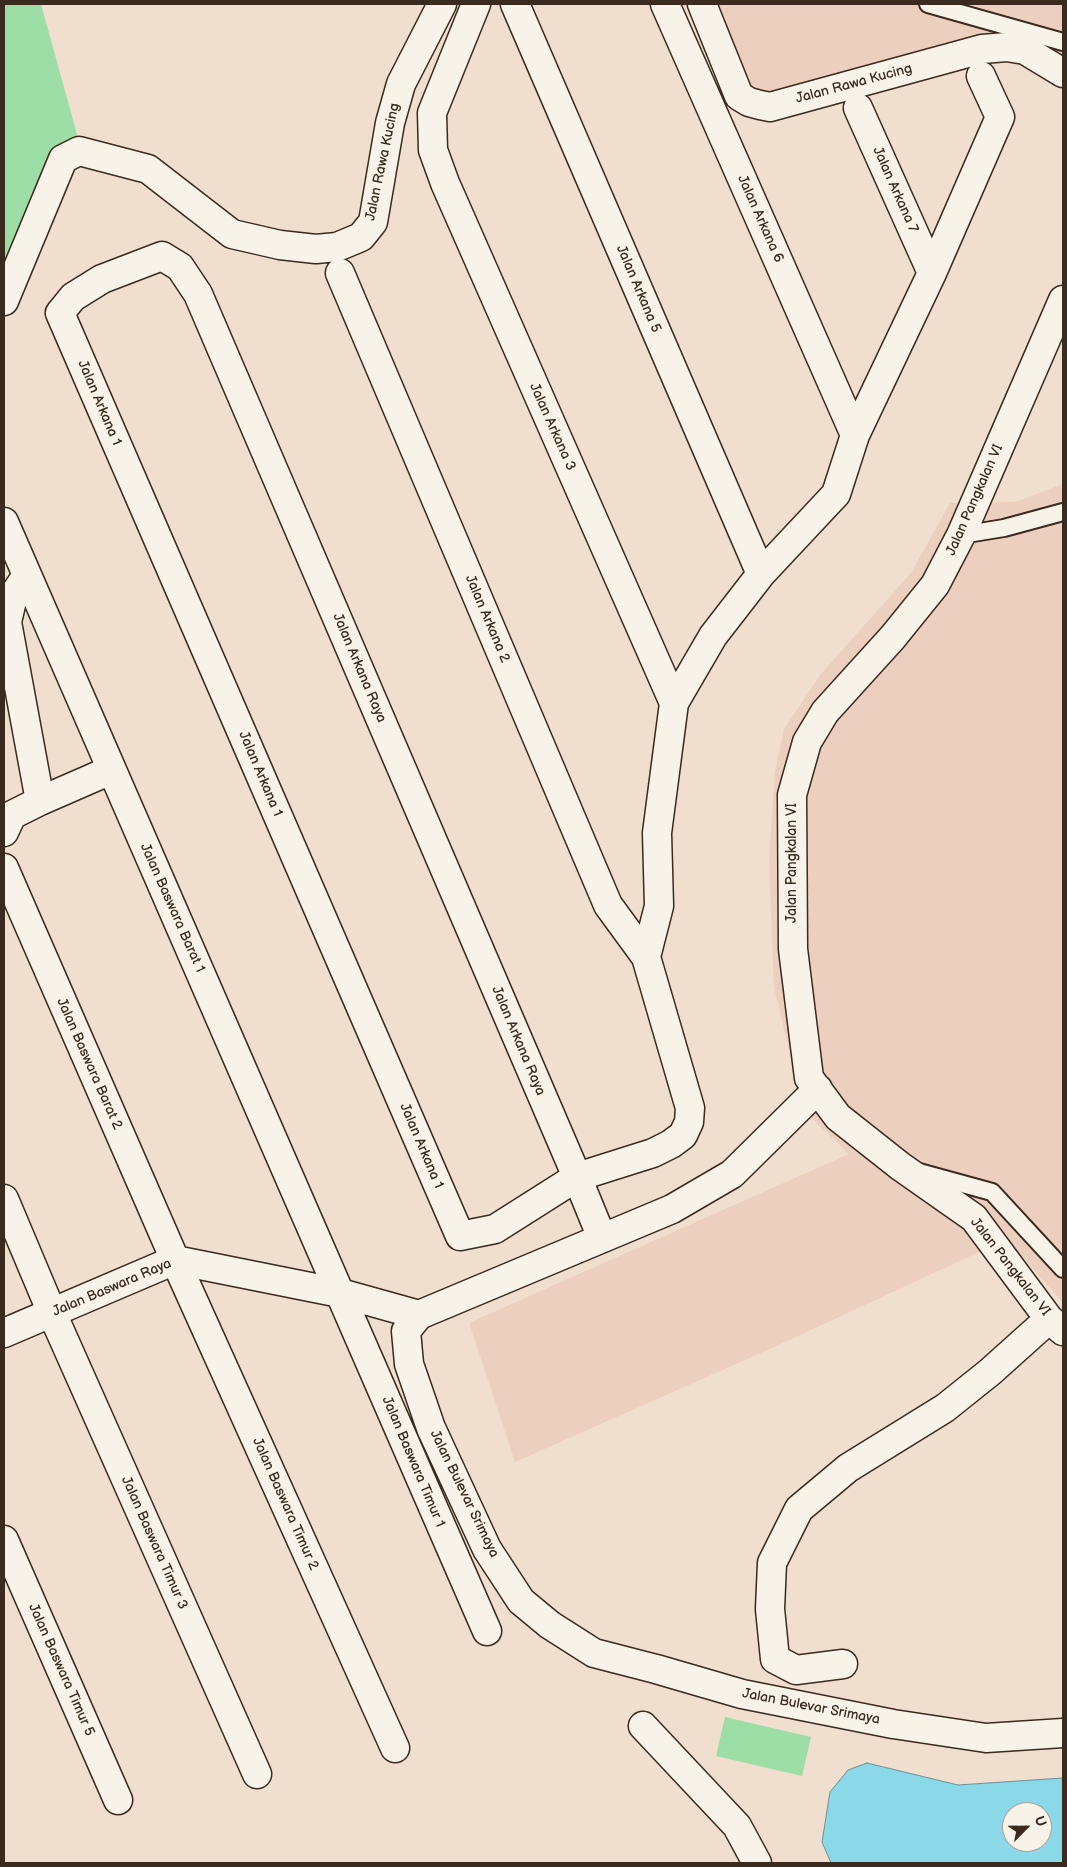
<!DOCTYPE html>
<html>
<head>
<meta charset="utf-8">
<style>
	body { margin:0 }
	#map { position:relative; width:1067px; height:1867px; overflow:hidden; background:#f0decf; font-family:"Balsamiq Sans",sans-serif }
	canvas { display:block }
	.frame { position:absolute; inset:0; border:5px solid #3b2a1e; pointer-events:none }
	.north { position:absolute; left:1002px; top:1802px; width:50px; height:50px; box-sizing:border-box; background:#f7f3e8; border:1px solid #aca397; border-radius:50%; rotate:67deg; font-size:14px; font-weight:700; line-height:20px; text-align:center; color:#3b2a1e }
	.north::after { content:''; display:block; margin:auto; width:18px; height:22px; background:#3b2a1e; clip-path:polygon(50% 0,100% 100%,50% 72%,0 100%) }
</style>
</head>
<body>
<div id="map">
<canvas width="1067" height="1867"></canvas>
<div class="frame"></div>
<div class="north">U</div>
</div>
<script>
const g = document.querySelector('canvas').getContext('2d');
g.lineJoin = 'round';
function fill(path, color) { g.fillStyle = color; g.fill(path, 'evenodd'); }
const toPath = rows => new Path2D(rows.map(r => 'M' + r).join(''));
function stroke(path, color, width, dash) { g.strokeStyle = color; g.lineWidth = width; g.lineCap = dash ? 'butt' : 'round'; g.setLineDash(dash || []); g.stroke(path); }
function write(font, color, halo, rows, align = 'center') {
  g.font = font + ' "Balsamiq Sans",sans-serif'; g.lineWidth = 4.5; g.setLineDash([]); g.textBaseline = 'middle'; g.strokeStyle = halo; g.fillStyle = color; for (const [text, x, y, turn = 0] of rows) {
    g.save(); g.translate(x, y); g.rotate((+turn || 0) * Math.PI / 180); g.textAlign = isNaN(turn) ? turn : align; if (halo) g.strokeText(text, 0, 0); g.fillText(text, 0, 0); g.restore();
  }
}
const built = toPath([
	[685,4,1063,4,1063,91,1010,58,732,103],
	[1063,484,1063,1303,1007,1239,772,1348,515,1462,469,1323,849,1154,803,1110,774,987,769,859,775,771,784,729,820,675,911,573,950,503,1016,502]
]);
const green = toPath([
	[4,4,41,4,78,138,78,163,41,226,4,320],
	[725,1717,811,1737,802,1776,716,1756]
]);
const water = toPath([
	[867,1763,958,1785,1063,1778,1063,1863,831,1863,822,1842,830,1792,848,1770,867,1763],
	[1012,1812,1042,1812,1042,1842,1012,1842,1012,1812]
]);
const lane = toPath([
	[928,4,1063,42],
	[961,535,1004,528,1063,512],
	[919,1172,992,1192,1063,1269]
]);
const street = toPath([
	[476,4,432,113,433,150,445,183,674,703],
	[515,4,761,574],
	[665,4,855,435],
	[702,4,739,96,749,102,760,105,770,107,982,49,1007,47,1025,50,1063,73],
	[858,108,932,273],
	[340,273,608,905,646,957],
	[1063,300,961,535,935,585,893,637,825,712,807,742,792,795,793,949,809,1078,838,1117,900,1166,974,1218,1049,1319,1063,1331],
	[4,301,63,159,79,151,148,169,232,234,280,245,316,249,337,247,361,237,373,222,390,123,401,84,442,4],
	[4,522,487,1631],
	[27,575,13,596,7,622,40,801],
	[4,832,12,815,40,801,111,770],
	[4,868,175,1260,395,1748],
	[818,1089,732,1174,672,1209,419,1315,406,1331,409,1364,431,1428,487,1549,521,1601,550,1625,594,1653,656,1669,742,1694,893,1724,986,1738,1063,1733],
	[4,1199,52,1313,257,1774],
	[602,1238,577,1177,198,294,180,267,162,256,102,279,73,297,60,313,460,1236,495,1229,577,1177,653,1153,671,1144,683,1135,689,1122,690,1108,646,957,659,906,657,833,674,703,713,636,761,574,836,494,855,435,932,273,1000,117,981,76],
	[4,1333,175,1260,340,1293,419,1315],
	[4,1540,118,1800],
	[843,1664,796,1670,775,1659,770,1609,772,1563,799,1509,848,1468,945,1408,990,1372,1049,1319],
	[643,1726,737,1826,757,1863]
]);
const streetNames = [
	["Jalan Rawa Kucing",854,84,-15],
	["Jalan Rawa Kucing",383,162,-78],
	["Jalan Arkana 7",895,190,66],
	["Jalan Arkana 6",760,219,66],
	["Jalan Arkana 5",638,289,67],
	["Jalan Arkana 1",99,403,67],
	["Jalan Arkana 3",552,427,66],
	["Jalan Pangkalan VI",975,500,-66],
	["Jalan Arkana 2",487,619,67],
	["Jalan Arkana Raya",359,668,67],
	["Jalan Arkana 1",260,774,67],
	["Jalan Pangkalan VI",792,863,-90],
	["Jalan Baswara Barat 1",172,908,66],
	["Jalan Arkana Raya",518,1041,67],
	["Jalan Baswara Barat 2",89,1064,66],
	["Jalan Arkana 1",421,1146,67],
	["Jalan Pangkalan VI",1010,1267,52],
	["Jalan Baswara Raya",112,1288,-23],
	["Jalan Baswara Timur 1",413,1462,67],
	["Jalan Bulevar Srimaya",464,1494,64],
	["Jalan Baswara Timur 2",285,1504,66],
	["Jalan Baswara Timur 3",154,1543,66],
	["Jalan Baswara Timur 5",61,1670,66],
	["Jalan Bulevar Srimaya",811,1707,11]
];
fill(built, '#eccfbe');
fill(green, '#9ddda6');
fill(water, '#8ad8e8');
stroke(water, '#6a9297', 1);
stroke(lane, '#3b2a1e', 20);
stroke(street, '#3b2a1e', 31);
stroke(lane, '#f7f3e8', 16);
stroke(street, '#f7f3e8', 28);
write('14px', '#3b2a1e', '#f7f3e8', streetNames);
</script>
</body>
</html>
